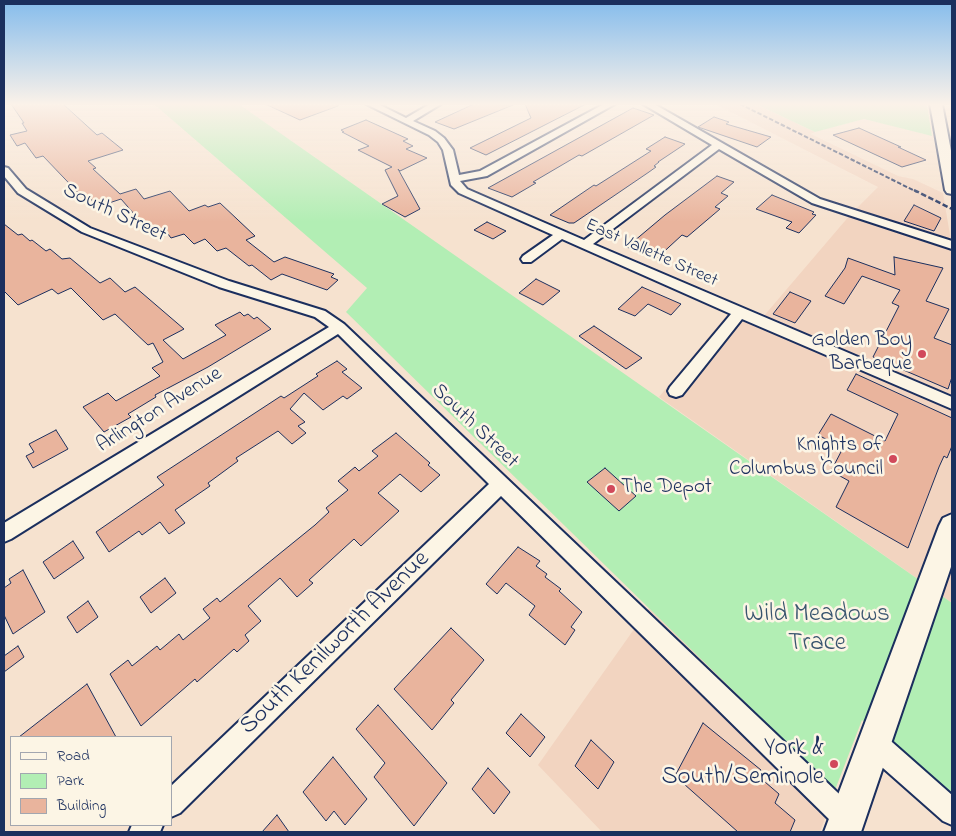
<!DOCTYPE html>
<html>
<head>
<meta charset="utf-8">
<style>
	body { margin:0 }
	#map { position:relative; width:956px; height:836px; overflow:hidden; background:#f6e2cf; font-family:"Indie Flower",sans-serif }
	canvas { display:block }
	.frame { position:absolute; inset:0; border:5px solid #1b2f5e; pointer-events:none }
	.legend { position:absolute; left:10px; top:736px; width:162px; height:90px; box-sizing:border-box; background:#fcf5e5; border:1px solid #a2a6af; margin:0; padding:6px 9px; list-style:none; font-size:15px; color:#1b2f5e }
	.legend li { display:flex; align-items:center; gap:10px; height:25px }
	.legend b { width:25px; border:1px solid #a2a6af }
</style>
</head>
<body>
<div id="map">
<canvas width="956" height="836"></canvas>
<div class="frame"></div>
<ul class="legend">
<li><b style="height:6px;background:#fcf5e5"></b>Road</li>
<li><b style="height:14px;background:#b2eeb4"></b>Park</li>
<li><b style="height:14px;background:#e9b49d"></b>Building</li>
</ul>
</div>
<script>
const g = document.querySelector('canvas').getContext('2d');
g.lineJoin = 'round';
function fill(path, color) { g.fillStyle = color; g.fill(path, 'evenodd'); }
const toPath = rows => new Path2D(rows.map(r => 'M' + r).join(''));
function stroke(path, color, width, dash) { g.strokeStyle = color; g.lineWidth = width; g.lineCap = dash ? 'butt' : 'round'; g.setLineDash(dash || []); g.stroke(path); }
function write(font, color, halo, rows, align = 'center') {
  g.font = font + ' "Indie Flower",sans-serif'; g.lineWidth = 5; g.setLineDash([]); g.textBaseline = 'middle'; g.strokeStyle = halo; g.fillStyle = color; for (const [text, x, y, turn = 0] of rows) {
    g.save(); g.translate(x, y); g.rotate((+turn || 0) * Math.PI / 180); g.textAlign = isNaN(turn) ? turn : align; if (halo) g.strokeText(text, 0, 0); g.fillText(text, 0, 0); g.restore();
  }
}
const built = toPath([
	[717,105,758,105,815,132,811,134,898,176,913,179,943,193,952,247,952,397,763,317,850,215,878,187],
	[731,310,952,406,952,603,659,397],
	[649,608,835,790,820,832,602,832,538,765]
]);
const green = toPath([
	[155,105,240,105,952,603,952,799,862,720,835,790,346,312,367,288],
	[758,105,927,105,932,136,864,119,815,132]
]);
const building = toPath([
	[11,104,63,104,97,135,102,133,123,150,88,161,96,168,93,169,120,194,136,189,144,199,170,191,189,211,205,205,208,207,220,203,255,236,246,240,274,262,285,257,334,274,331,277,338,280,327,290,282,274,271,280,252,265,249,266,226,248,217,251,205,239,194,244,184,234,171,238,168,234,164,236,158,228,149,231,121,199,97,207,91,199,86,201,43,156,36,158,25,143,17,146,10,135,27,131,22,123,24,123,11,104],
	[265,104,338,104,338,106,300,120,265,104],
	[474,104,513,105,454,129,435,122,474,104],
	[525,104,586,104,486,155,470,148,531,118,525,104],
	[633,108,654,115,582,156,579,155,533,182,536,183,512,197,488,188,633,108],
	[714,117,729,122,726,124,771,137,757,147,698,127,714,117],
	[366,120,408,139,403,141,413,146,406,149,427,158,400,171,398,169,420,209,405,217,382,204,398,196,385,170,392,167,358,150,369,146,342,132,344,132,341,130,366,120],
	[859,128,901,147,898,147,926,160,902,167,833,135,859,128],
	[665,137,685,144,658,162,659,162,654,166,656,167,649,172,574,223,569,223,550,215,594,185,596,186,651,151,646,149,665,137],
	[717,176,734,182,721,193,728,196,715,207,720,209,687,237,682,235,656,259,627,247,665,215,717,176],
	[772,195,814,212,812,214,816,215,799,233,786,228,792,222,756,209,772,195],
	[914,205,941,218,934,231,904,221,914,205],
	[487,222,506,231,493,239,474,230,487,222],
	[4,224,18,235,22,234,30,241,32,240,46,251,50,249,62,259,70,258,100,283,110,278,125,292,135,287,184,329,163,340,183,359,226,335,215,325,240,312,244,316,248,314,254,319,257,317,271,329,208,367,155,395,156,397,128,414,131,417,104,432,83,407,108,393,116,401,160,376,152,368,163,362,153,343,148,345,115,314,103,320,71,288,58,294,52,289,18,305,4,291,4,224],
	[894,257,943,268,926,301,949,309,934,338,952,345,952,377,948,389,873,357,899,306,892,303,900,290,862,276,844,304,825,296,845,268,848,258,895,275,894,257],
	[536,279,560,291,543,305,519,293,536,279],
	[642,287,681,304,671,315,648,304,635,316,618,309,642,287],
	[790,292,811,301,795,323,773,314,790,292],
	[594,326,642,358,626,369,579,336,594,326],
	[337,361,347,369,342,372,362,388,347,399,343,396,323,410,304,393,290,409,305,422,298,426,306,433,292,444,278,431,236,458,238,461,208,483,210,486,175,510,185,523,169,534,160,522,142,535,139,531,109,552,96,532,164,485,157,477,281,396,284,398,318,376,316,374,337,361],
	[856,374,952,418,952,446,947,458,944,456,939,467,908,548,836,507,849,481,831,471,843,448,818,435,831,414,885,441,898,414,847,390,856,374],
	[56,430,68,449,33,468,26,456,34,452,29,444,56,430],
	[396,433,430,463,428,465,440,475,421,492,400,474,378,493,399,511,361,546,354,539,309,580,313,583,297,597,280,578,248,606,261,621,245,635,249,641,237,652,234,649,197,682,195,679,141,726,110,674,128,660,132,666,157,646,160,650,179,634,183,640,210,618,203,609,217,598,220,602,315,525,329,512,326,508,348,490,338,481,355,467,359,471,378,456,372,451,396,433],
	[605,468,636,496,619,511,587,482,605,468],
	[73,541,84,558,54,579,43,562,73,541],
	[518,547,540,561,536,566,547,574,545,577,561,589,559,591,582,612,571,627,575,630,565,645,529,615,535,606,506,583,497,594,486,584,518,547],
	[23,570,45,612,13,634,4,615,4,588,11,583,9,579,23,570],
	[165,578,176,593,151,613,140,597,165,578],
	[88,601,98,617,77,633,67,617,88,601],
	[451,628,484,660,451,700,454,703,432,730,394,689,451,628],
	[18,646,24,657,4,672,4,656,18,646],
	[87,684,116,737,19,737,87,684],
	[378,705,447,783,414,826,374,777,385,763,356,729,378,705],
	[521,714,545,737,530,757,506,733,521,714],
	[703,723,761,770,758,776,779,794,775,803,795,820,790,832,738,832,675,776,703,723],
	[591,740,614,762,598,789,575,766,591,740],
	[333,757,367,799,345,825,334,811,326,821,303,792,333,757],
	[488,768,510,792,494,814,472,789,488,768],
	[277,815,289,832,262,832,277,815]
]);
const street = toPath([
	[366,104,378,104,406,118,430,104,441,104,413,121,435,131,444,138,453,150,459,175,480,171,604,104,615,104,487,176,460,181,467,189,584,240,712,145,643,104,654,104,820,199,952,241,952,249,812,203,719,149,593,244,952,397,952,409,742,319,682,395,676,397,670,395,668,391,670,387,731,314,562,239,531,262,523,262,521,259,523,256,553,235,459,193,451,185,443,150,438,142,429,135,366,104],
	[4,167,8,168,26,189,90,228,229,281,325,311,344,324,856,810,860,819,856,828,847,832,838,828,501,496,180,813,171,817,171,786,489,484,338,334,11,539,4,542,4,523,329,327,315,317,219,287,82,232,18,193,4,176,4,167],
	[875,732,884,735,952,795,952,825,943,821,866,753,863,744,866,735,875,732],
	[132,825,163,825,160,832,129,832,132,825]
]);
const secondary = toPath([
	[930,104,942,104,952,156,952,194,947,193,945,190,930,104],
	[952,514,952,564,861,832,824,832,939,526,943,518,952,514]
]);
const railFar1 = toPath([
	[740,104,917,192]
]);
const rail = toPath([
	[914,190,952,209]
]);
const markers = [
	[922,354,5,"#d1495b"],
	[893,459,5,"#d1495b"],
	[611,489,5,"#d1495b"],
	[834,764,5,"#d1495b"]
];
const farStreetnames = [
	["East Vallette Street",651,254,24]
];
const streetNames = [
	["South Street",114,214,25],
	["Arlington Avenue",160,411,-32],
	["South Street",474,427,44]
];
const poiNames = [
	["Golden Boy",912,342],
	["Barbeque",912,366],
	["Knights of",883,447],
	["Columbus Council",883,471],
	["The Depot",621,489,"left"]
];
const nearParknames = [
	["Wild Meadows",817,616],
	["Trace",817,645]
];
const nearStreetnames = [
	["South Kenilworth Avenue",336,644,-44]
];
const nearPoinames = [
	["York &",824,750],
	["South/Seminole",824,779]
];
fill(built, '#f2d4c0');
fill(green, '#b2eeb4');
fill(building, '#e9b49d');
stroke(building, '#1b2f5e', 1);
stroke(street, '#1b2f5e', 4);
stroke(secondary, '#1b2f5e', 4);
fill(street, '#fcf5e5');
fill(secondary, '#fcf5e5');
stroke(railFar1, '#1b2f5e', 2, [4.5, 2]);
stroke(rail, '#1b2f5e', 2.5, [5.5, 2.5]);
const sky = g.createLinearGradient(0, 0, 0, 222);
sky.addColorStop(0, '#85bcec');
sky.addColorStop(0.47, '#fbf2e9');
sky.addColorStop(1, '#fbf2e900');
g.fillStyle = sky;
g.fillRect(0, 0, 956, 222);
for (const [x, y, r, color] of markers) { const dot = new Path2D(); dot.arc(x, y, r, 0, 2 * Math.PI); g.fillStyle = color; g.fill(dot); stroke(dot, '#fcf5e5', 2); }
write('18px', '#1b2f5e', '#fcf5e5', farStreetnames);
write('21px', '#1b2f5e', '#fcf5e5', streetNames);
write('21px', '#1b2f5e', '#fcf5e5', poiNames, 'right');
write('25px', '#39556f', '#fcf5e5', nearParknames);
write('25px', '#1b2f5e', '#fcf5e5', nearStreetnames);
write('25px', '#1b2f5e', '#fcf5e5', nearPoinames, 'right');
</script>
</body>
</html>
